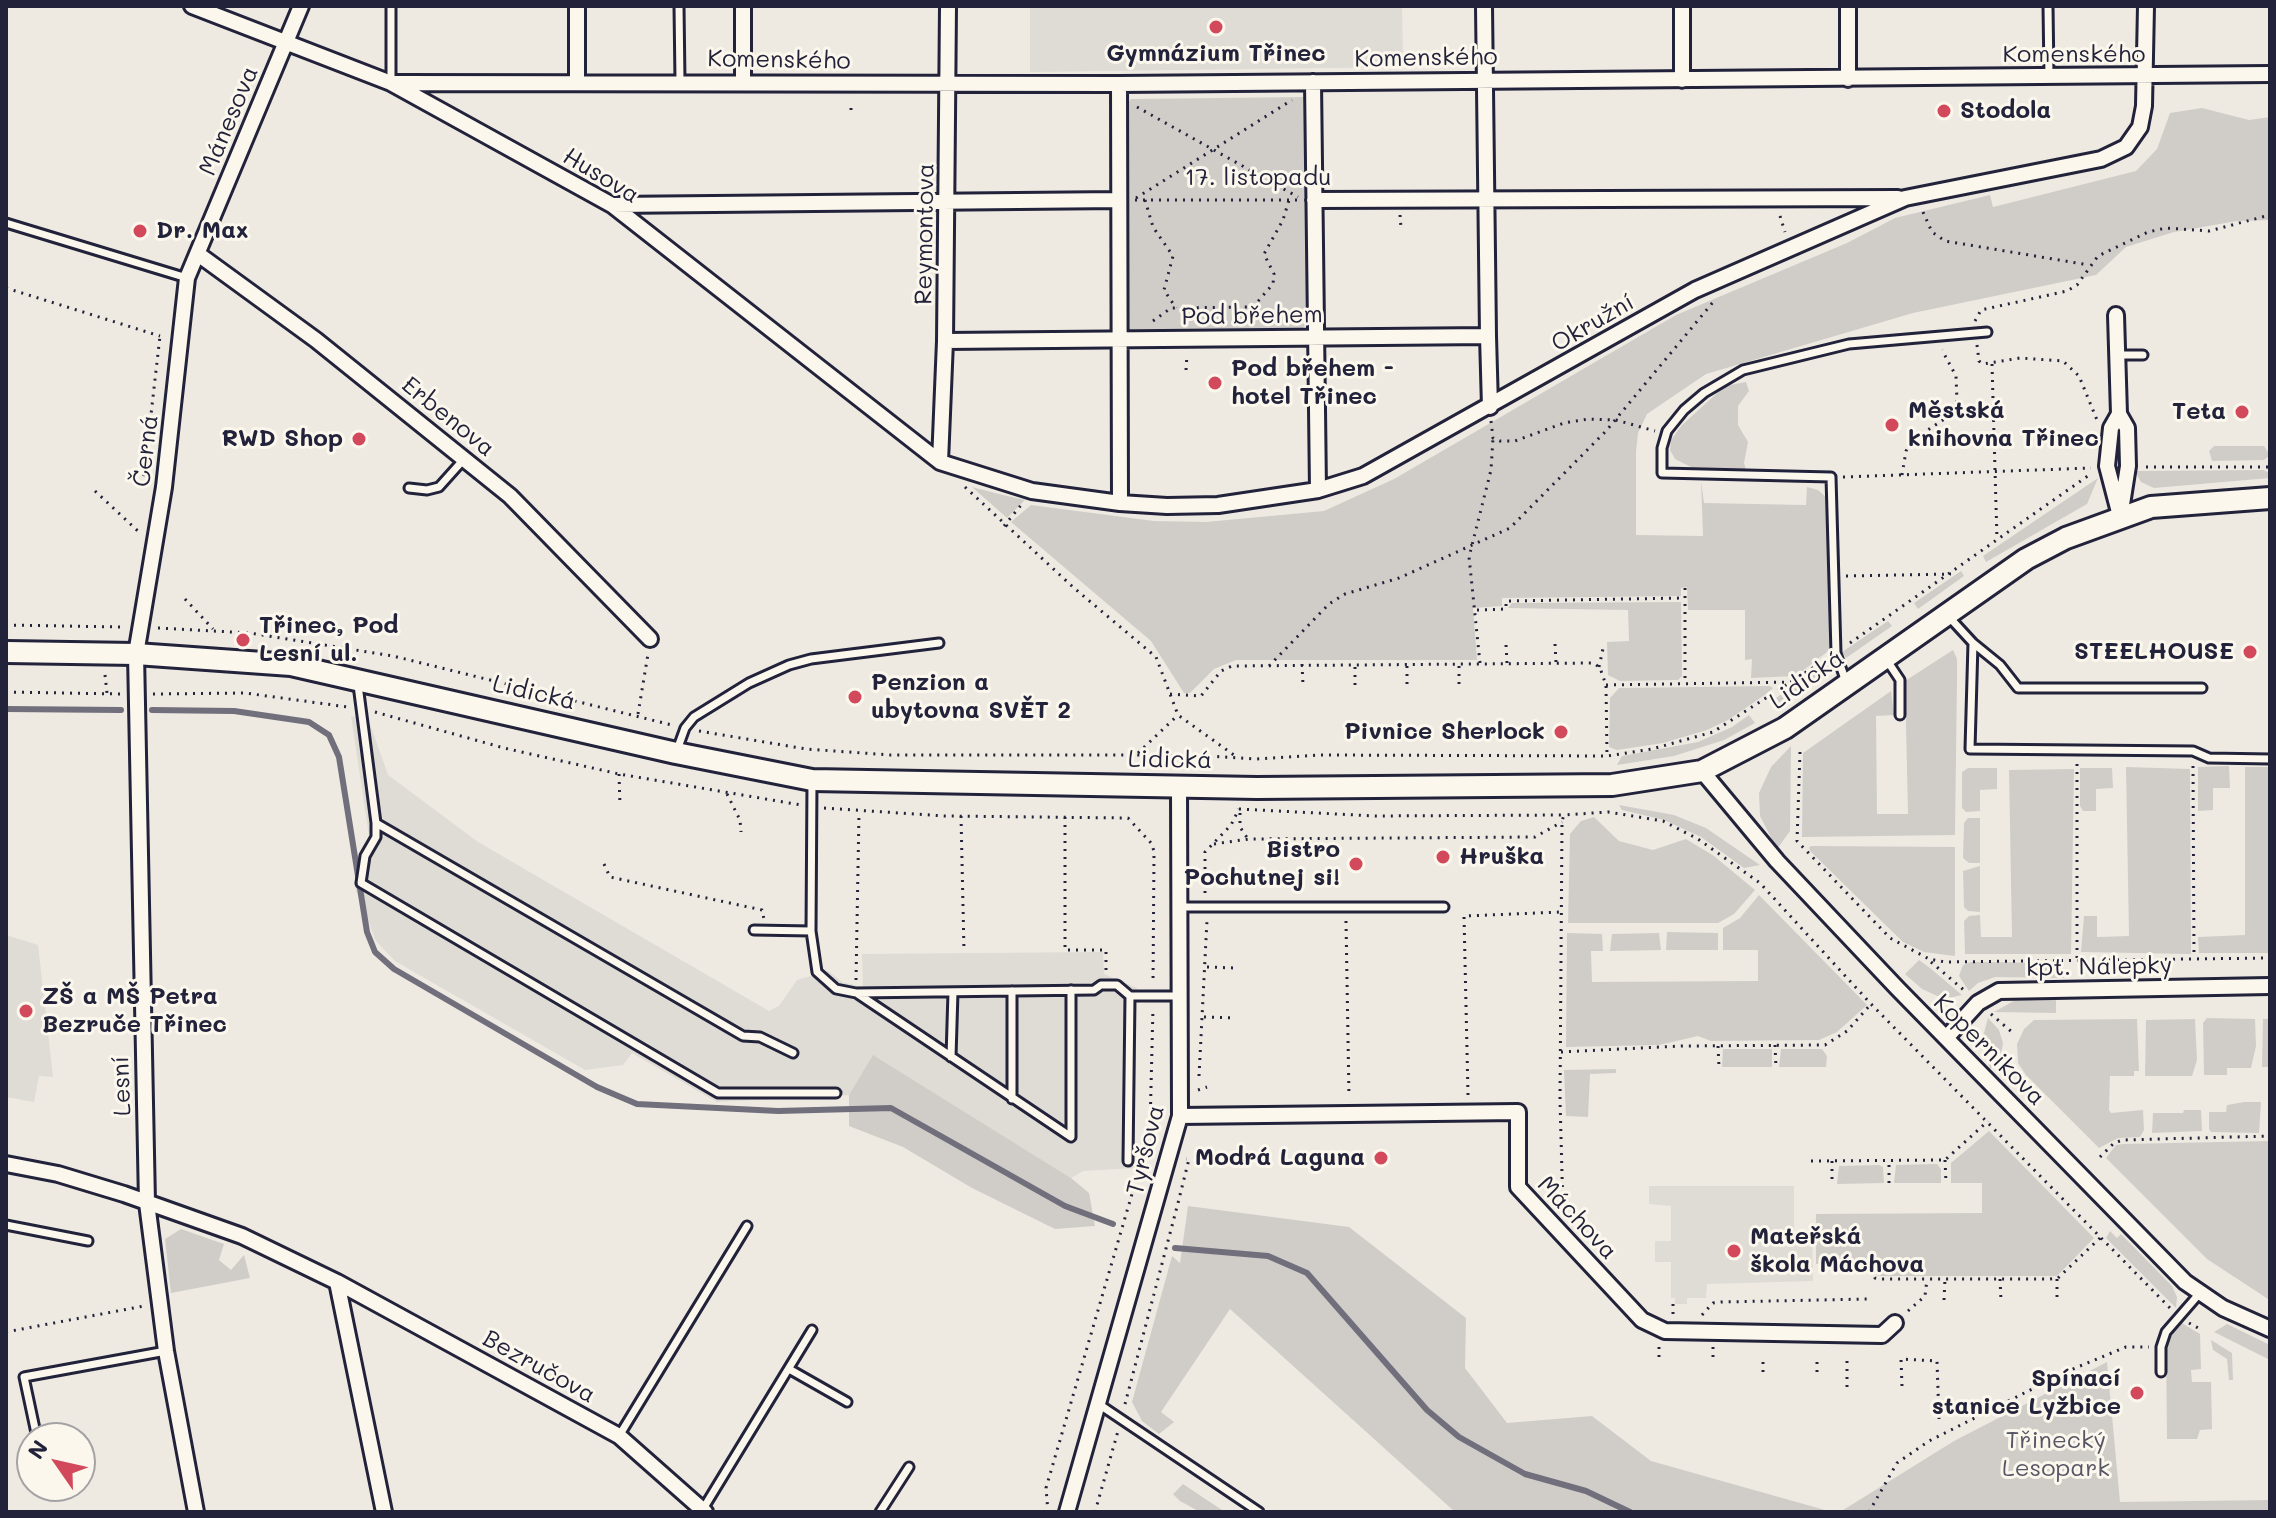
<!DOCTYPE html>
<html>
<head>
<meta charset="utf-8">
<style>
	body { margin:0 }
	#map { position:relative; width:2276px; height:1518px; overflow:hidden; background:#eeeae2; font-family:Mali,sans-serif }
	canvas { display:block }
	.frame { position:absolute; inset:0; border:8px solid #22223b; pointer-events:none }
	.north { position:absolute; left:16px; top:1422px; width:80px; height:80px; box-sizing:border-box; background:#fbf7ec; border:2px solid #a4a2a5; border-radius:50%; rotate:304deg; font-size:22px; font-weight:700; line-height:32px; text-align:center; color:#22223b }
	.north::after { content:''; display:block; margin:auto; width:28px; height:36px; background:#d1495b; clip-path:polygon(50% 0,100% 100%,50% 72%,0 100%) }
</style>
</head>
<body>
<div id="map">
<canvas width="2276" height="1518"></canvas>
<div class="frame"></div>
<div class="north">N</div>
</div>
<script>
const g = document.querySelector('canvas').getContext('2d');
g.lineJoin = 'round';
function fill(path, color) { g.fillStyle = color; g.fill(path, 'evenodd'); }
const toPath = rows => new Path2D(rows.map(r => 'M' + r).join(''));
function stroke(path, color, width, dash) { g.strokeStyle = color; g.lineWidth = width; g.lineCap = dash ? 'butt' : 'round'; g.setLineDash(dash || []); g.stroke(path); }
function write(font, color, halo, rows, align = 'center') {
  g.font = font + ' Mali,sans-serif'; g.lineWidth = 6; g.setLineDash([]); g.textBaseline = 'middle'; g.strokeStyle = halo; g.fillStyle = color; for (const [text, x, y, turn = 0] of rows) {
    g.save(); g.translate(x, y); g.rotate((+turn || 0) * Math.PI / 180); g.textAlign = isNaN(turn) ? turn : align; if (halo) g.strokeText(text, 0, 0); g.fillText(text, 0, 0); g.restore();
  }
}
const built = toPath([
	[1030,6,1402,6,1403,67,1030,72],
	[351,716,369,721,388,775,478,842,769,1011,779,1006,797,980,828,971,842,982,863,987,862,954,1103,952,1104,974,1137,988,1134,1168,1083,1171,1071,1178,874,1056,849,1095,717,1102,632,1053,623,1065,585,1070,395,961,376,941,355,888,361,849,369,836],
	[6,935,38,945,53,1077,39,1076,34,1102,6,1097],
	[1649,1186,1794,1186,1794,1234,1812,1235,1813,1281,1707,1284,1706,1298,1687,1298,1687,1304,1675,1304,1675,1298,1671,1298,1671,1262,1655,1262,1655,1241,1671,1241,1671,1206,1649,1204]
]);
const green = toPath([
	[1306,97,1307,319,1303,329,1129,330,1125,106,1131,99],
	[2202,108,2249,120,2270,117,2270,220,2237,221,2174,232,2126,247,2096,275,1913,313,1706,374,1647,414,1638,433,1636,452,1636,535,1703,536,1701,481,1704,503,1806,505,1807,487,1818,490,1827,498,1831,649,1796,676,1751,678,1752,659,1745,660,1745,610,1688,610,1687,587,1681,588,1681,596,1502,598,1502,606,1473,608,1477,660,1236,660,1214,669,1190,693,1184,693,1151,641,1011,522,1031,505,1154,521,1206,522,1324,511,1394,479,1676,315,1847,243,1895,218,1990,195,1993,207,2136,171,2157,149,2170,113],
	[1746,382,1749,391,1738,406,1738,425,1748,442,1744,463,1746,470,1695,469,1675,459,1670,450,1671,440,1682,425,1725,386],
	[2214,446,2264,446,2270,455,2264,460,2212,461,2209,451],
	[2263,470,2270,473,2270,478,2154,488,2141,482,2135,471],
	[2098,478,2087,504,1986,562,1983,556],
	[972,487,999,494,1025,500,1007,518],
	[1961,571,1964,576,1918,609,1914,603],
	[1681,602,1682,676,1678,680,1620,681,1608,675,1607,642,1629,641,1628,610,1508,608,1512,603],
	[1888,621,1892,626,1846,658,1842,652],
	[1953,650,1957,659,1957,681,1955,835,1802,837,1803,753,1891,691,1894,715,1876,716,1877,814,1908,814,1905,681],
	[1831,660,1829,671,1781,705,1776,698],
	[1770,686,1773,688,1769,692,1728,720,1707,730,1663,743,1617,750,1609,747,1610,698,1619,688],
	[1749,715,1755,723,1724,740,1674,756,1617,765,1622,756,1698,742,1732,727],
	[1791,746,1790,831,1777,849,1760,816,1759,793,1771,767],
	[2229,766,2230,788,2213,788,2213,810,2198,811,2198,767],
	[2126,767,2190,769,2191,954,2081,952,2084,916,2097,916,2097,937,2129,936],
	[2245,767,2270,767,2270,953,2199,953,2198,937,2245,935],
	[1968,768,1997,768,1997,789,1980,790,1980,811,1966,812,1962,808,1962,772],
	[2080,768,2112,768,2113,788,2096,789,2096,811,2083,811,2080,806],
	[2074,769,2071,954,1965,954,1964,921,1969,916,1980,915,1981,937,2012,937,2009,770],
	[1619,805,1674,815,1706,828,1760,865,1744,868,1701,837,1664,820,1622,810],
	[1594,817,1619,841,1653,850,1686,839,1714,856,1755,890,1734,914,1718,923,1568,923,1570,834,1581,821],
	[1968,818,1980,818,1980,863,1969,863,1963,858,1964,823],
	[1812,846,1955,847,1955,956,1924,952,1903,942,1810,851,1809,847],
	[1980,866,1980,912,1968,911,1964,907,1963,871],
	[1759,895,1867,1005,1837,1032,1819,1040,1711,1041,1698,1036,1659,1045,1566,1047,1567,933,1602,934,1603,951,1591,951,1592,982,1758,981,1758,950,1723,950,1723,928,1740,918],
	[1667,932,1718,933,1718,950,1666,950],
	[1659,933,1661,950,1610,951,1612,934],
	[1919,960,1930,968,1962,995,1944,999,1922,989,1905,974],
	[1971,962,2063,963,2064,978,1995,977,1978,983,1969,991,1959,976,1963,965],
	[2019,998,2056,998,2056,1013,1994,1012],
	[1988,1018,1999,1030,2003,1043,2000,1059,1990,1069,1982,1040],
	[2207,1018,2255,1019,2256,1046,2251,1068,2227,1068,2227,1075,2204,1075,2203,1023],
	[2137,1019,2139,1071,2134,1071,2134,1076,2110,1076,2109,1110,2111,1113,2143,1110,2144,1130,2140,1137,2118,1138,2099,1148,2026,1075,2018,1063,2017,1044,2024,1029,2034,1020],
	[2195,1019,2197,1060,2192,1076,2145,1076,2146,1020],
	[2263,1019,2270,1019,2270,1067,2262,1067],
	[1723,1049,1772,1049,1772,1067,1722,1067],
	[1781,1049,1822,1049,1827,1056,1826,1067,1779,1067],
	[873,1055,1071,1178,1089,1193,1095,1226,1055,1229,972,1188,903,1147,849,1126,849,1095],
	[1616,1069,1616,1073,1590,1074,1588,1117,1566,1116,1564,1070],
	[2244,1102,2261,1102,2259,1133,2211,1132,2209,1129,2209,1112,2226,1112,2227,1105],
	[2184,1110,2201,1110,2202,1131,2152,1133,2153,1113,2183,1113],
	[1989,1131,2094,1238,2057,1276,1881,1276,1876,1275,1874,1265,1869,1261,1816,1264,1816,1214,1982,1213,1982,1183,1951,1183,1951,1163],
	[2270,1141,2268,1299,2207,1259,2106,1158,2116,1145,2123,1144],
	[1937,1164,1941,1169,1941,1183,1894,1183,1896,1165],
	[1879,1165,1883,1167,1884,1183,1837,1184,1839,1166],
	[1188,1206,1349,1227,1466,1318,1465,1368,1507,1423,1592,1416,1651,1461,1832,1512,1455,1512,1230,1309,1161,1412,1174,1422,1159,1434,1142,1421,1132,1402,1172,1256,1180,1263],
	[181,1229,224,1244,219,1260,231,1270,244,1255,250,1278,171,1293,165,1239],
	[2110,1231,2117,1238,2121,1234,2172,1286,2177,1297,2176,1308,2106,1238],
	[2180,1322,2200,1334,2201,1369,2191,1370,2192,1382,2211,1382,2212,1429,2200,1430,2197,1439,2167,1439,2166,1343],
	[2227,1324,2270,1345,2270,1360,2214,1332],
	[2211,1340,2232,1353,2233,1380,2229,1380,2227,1359,2213,1350],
	[2107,1362,2120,1502,2270,1500,2270,1512,1840,1512,1954,1441],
	[1183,1484,1225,1512,1200,1512,1180,1501,1173,1494]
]);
const stream = toPath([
	[6,709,121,710],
	[152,710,234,711,309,722,329,735,339,757,367,932,375,952,394,969,597,1087,637,1104,778,1111,891,1108,1065,1206,1113,1224],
	[1175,1248,1268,1256,1307,1273,1427,1410,1459,1437,1525,1474,1586,1491,1630,1512]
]);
const path = toPath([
	[1137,107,1298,197],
	[851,110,851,102],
	[1136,198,1292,100],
	[1135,200,1299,200],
	[1145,200,1153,227,1173,256,1164,290,1176,308],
	[1923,212,1932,232,1945,241,2089,265],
	[1400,215,1401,228],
	[1780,216,1785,232],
	[6,288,160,336],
	[1251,308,1275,322],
	[1153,321,1171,308,1253,307,1273,284,1274,274,1264,254,1283,220,1289,200],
	[1975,321,1981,310,2067,291,2077,285,2098,256,2148,232,2166,228,2209,231,2270,215],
	[1977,345,1979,361,1983,364,2020,358,2063,361,2079,376,2097,420],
	[1992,364,1997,540],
	[1244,369,1245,354],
	[1186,370,1187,355],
	[1491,421,1493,438,1500,441,1515,441,1564,423,1588,419,1616,420,1655,431],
	[2146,467,2270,467],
	[1902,475,1906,451,1914,439,1949,416,1957,401,1956,376,1942,350],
	[1843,477,2091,468],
	[143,484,160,336,163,336],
	[965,487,1074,588,1156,657,1178,715,1238,758],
	[95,491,139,532],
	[1004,526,1022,504],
	[1846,576,1951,574],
	[1685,588,1685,684],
	[185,599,213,629],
	[1477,610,1506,609,1506,601,1685,598],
	[6,625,122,627],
	[158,628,250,633,393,656,672,725],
	[1850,643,2092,473],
	[1555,644,1556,662],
	[1506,645,1507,663],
	[1480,663,1469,557,1491,470,1493,438],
	[1302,664,1303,685],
	[1269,666,1329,604,1345,594,1399,578,1510,528,1606,431,1714,301],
	[1599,667,1604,644],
	[105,675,107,693],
	[1407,684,1407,664],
	[1459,684,1459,664],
	[1355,685,1355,664],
	[1606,685,1793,682],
	[6,692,122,694],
	[153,694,245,693,348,707],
	[1170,694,1201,696,1221,671,1232,666,1594,663,1600,668,1606,685,1607,756],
	[375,712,504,748,619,774,801,805],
	[638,714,648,654],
	[699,731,806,749,891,755,1192,755,1256,759,1321,755,1607,756,1652,749,1713,732,1825,660],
	[1800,752,1797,841,1890,938,1929,959,1945,962,2270,958],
	[1138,753,1178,715],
	[2077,764,2077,960],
	[2193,766,2194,958],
	[619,774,620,806],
	[727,794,740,820,741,832],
	[824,808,945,816,1128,818,1152,844,1154,852,1153,984],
	[1239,809,1375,816,1563,815],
	[1240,813,1240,827,1248,839],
	[961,816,964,951],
	[1065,817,1065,950,1106,950,1106,972],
	[1214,844,1249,839,1535,837,1562,822],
	[604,864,610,877,762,910,764,919],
	[1205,893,1205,852,1231,825,1239,809],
	[1346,921,1349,1097],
	[1931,962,1965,991],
	[1207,967,1235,968],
	[856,980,859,812],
	[1991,1014,2013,1033],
	[1204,1017,1235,1018],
	[1775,1045,1776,1067],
	[1718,1046,1719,1067],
	[1561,1052,1681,1046,1825,1045,1847,1031,1871,1004],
	[1199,1076,1207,920],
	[1198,1090,1207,1087],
	[1468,1095,1464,916,1561,912],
	[2100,1157,2114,1143,2123,1140,2270,1136],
	[1142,1159,1150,1127,1153,1008],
	[1945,1160,1946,1183],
	[1811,1161,1945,1160,1988,1121],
	[1832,1161,1832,1183],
	[1889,1183,1889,1161],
	[1563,1211,1560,1100,1562,821,1564,815,1608,812,1663,821,1698,839,1760,883,1871,1004,2171,1309],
	[1860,1263,1871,1265,1875,1278,1879,1279,2050,1279,2058,1278,2100,1238],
	[2000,1279,2001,1300],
	[2057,1279,2057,1300],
	[1944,1300,1945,1279],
	[1908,1311,1925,1296,1927,1279],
	[1673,1314,1673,1302],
	[1702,1315,1713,1303,1721,1302,1869,1299],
	[2189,1323,2200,1329],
	[6,1332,144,1306],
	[1659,1357,1659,1345],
	[1713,1357,1713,1347],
	[1847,1361,1847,1387],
	[1817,1362,1817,1372],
	[1763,1372,1763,1360],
	[1902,1386,1901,1359,1937,1361,1939,1419],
	[1125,1404,1178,1203,1189,1159,1186,1159],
	[1048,1512,1046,1488,1139,1170],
	[1095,1512,1118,1431],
	[1869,1512,1897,1463,1929,1441,2068,1371,2126,1347,2149,1347]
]);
const lane = toPath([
	[391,6,391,83],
	[679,6,680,81],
	[2048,6,2049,76],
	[6,223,187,278],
	[2119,355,2143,355],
	[409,488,427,490,439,487,465,458],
	[1950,618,1973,643,1970,749,2193,751,2209,758,2270,759],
	[1973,643,2000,665,2018,688,2202,688],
	[1886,659,1900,680,1900,715],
	[1846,682,1836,653,1831,477,1662,473,1662,448,1667,431,1684,410,1704,393,1743,370,1849,344,1987,332],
	[358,685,376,823,743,1036,760,1037,793,1053],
	[677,750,685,728,694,717,749,683,789,665,811,659,939,643],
	[812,782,811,931,817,972,836,989,856,993,1094,990,1101,985,1117,985,1130,996],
	[376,823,376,837,365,856,361,883,718,1093,836,1093],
	[1181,907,1444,907],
	[754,930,811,931],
	[1012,991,1012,1099],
	[858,994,1071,1137,1071,990],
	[951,1057,953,992],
	[1128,1161,1130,996,1180,996],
	[6,1225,88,1241],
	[789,1369,847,1402],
	[2161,1372,2161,1347,2166,1332,2199,1294],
	[1100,1405,1259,1512],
	[619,1436,747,1226],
	[37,1438,24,1377,166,1351],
	[703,1509,812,1330],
	[880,1512,909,1467]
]);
const street = toPath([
	[192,6,391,83,612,205,940,462,1032,491,1120,503,1167,506,1218,505,1318,490,1363,476,1695,290,1905,198,2101,159,2126,147,2140,127,2144,106,2146,6],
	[577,6,577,82],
	[743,6,743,82],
	[1484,6,1488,336],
	[1848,6,1848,79],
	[1682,80,1682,6],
	[1313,82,1318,490],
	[395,83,1119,84,2270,74],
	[1119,84,1120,503],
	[1314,200,1898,198],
	[612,205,1119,200],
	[198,254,316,340,510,496,650,639],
	[2116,315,2119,414,2111,428,2107,466,2120,516],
	[945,341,1488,336,1490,407],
	[2119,414,2127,428,2128,466,2121,511],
	[940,462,945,341,948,6],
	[1702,771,1777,861,1897,988,2185,1282,2223,1308,2270,1329],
	[1947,1037,1978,1003,1999,991,2270,986],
	[1180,1116,1518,1112,1518,1187,1642,1320,1665,1331,1882,1335,1895,1323],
	[6,1164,58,1174,124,1194,242,1236,337,1282,619,1436,705,1512],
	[337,1282,384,1512],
	[196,1512,166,1351,147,1203,136,654,164,487,187,278,301,6],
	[1067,1512,1180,1116,1179,787]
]);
const secondary = toPath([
	[6,652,136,654,291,665,676,753,812,780,1257,788,1612,785,1702,771,1785,728,2026,559,2066,538,2151,507,2270,498]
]);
const markers = [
	[1216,27,8,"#d1495b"],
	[1944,111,8,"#d1495b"],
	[140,231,8,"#d1495b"],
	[1215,383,8,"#d1495b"],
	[2242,412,8,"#d1495b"],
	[1892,425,8,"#d1495b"],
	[359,439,8,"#d1495b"],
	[243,640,8,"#d1495b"],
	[2250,652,8,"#d1495b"],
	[855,697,8,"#d1495b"],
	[1561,732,8,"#d1495b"],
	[1443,857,8,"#d1495b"],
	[1356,864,8,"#d1495b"],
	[26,1011,8,"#d1495b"],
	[1381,1158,8,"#d1495b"],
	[1734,1251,8,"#d1495b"],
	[2137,1393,8,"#d1495b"]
];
const poiNames = [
	["Gymnázium Třinec",1216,54,"center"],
	["Stodola",1960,111],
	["Dr. Max",156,231],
	["Pod břehem -",1231,369],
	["hotel Třinec",1231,397],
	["Městská",1908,411],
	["knihovna Třinec",1908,439],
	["Teta",2226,412,"right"],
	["RWD Shop",343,439,"right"],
	["Třinec, Pod",259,626],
	["Lesní ul.",259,654],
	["STEELHOUSE",2234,652,"right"],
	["Penzion a",871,683],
	["ubytovna SVĚT 2",871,711],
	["Pivnice Sherlock",1545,732,"right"],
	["Bistro",1340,850,"right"],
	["Pochutnej si!",1340,878,"right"],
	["Hruška",1459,857],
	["ZŠ a MŠ Petra",42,997],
	["Bezruče Třinec",42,1025],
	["Modrá Laguna",1365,1158,"right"],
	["Mateřská",1750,1237],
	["škola Máchova",1750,1265],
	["Spínací",2121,1379,"right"],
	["stanice Lyžbice",2121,1407,"right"]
];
const streetNames = [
	["Komenského",2074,55],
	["Komenského",1426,58,-1],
	["Komenského",779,60,1],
	["Mánesova",229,121,-67],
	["Husova",601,176,31],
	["17. listopadu",1258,178],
	["Reymontova",925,234,-89],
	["Pod břehem",1252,316,-1],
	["Okružní",1593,323,-30],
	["Erbenova",448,417,39],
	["Černá",146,451,-83],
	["Lidická",1807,680,-35],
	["Lidická",534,693,13],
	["Lidická",1170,760,1],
	["kpt. Nálepky",2099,967,-1],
	["Kopernikova",1989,1050,45],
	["Lesní",122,1086,-92],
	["Tyršova",1146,1150,-76],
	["Máchova",1577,1218,47],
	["Bezručova",539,1367,29]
];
const parkNames = [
	["Třinecký",2056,1441],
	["Lesopark",2056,1469]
];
fill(built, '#dfdbd5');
fill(green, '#d0cdc9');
stroke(stream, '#716f7c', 6);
stroke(lane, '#22223b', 13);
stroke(street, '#22223b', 20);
stroke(secondary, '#22223b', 26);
stroke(path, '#22223b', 3, [2, 6]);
stroke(lane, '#fbf7ec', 7);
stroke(street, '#fbf7ec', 14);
stroke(secondary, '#fbf7ec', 20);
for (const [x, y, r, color] of markers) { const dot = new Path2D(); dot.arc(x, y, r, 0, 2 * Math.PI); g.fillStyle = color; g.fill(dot); stroke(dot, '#fbf7ec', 3); }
write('bold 24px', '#22223b', '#fbf7ec', poiNames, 'left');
write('24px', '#22223b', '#fbf7ec', streetNames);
write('24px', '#565566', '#fbf7ec', parkNames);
</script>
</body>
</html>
